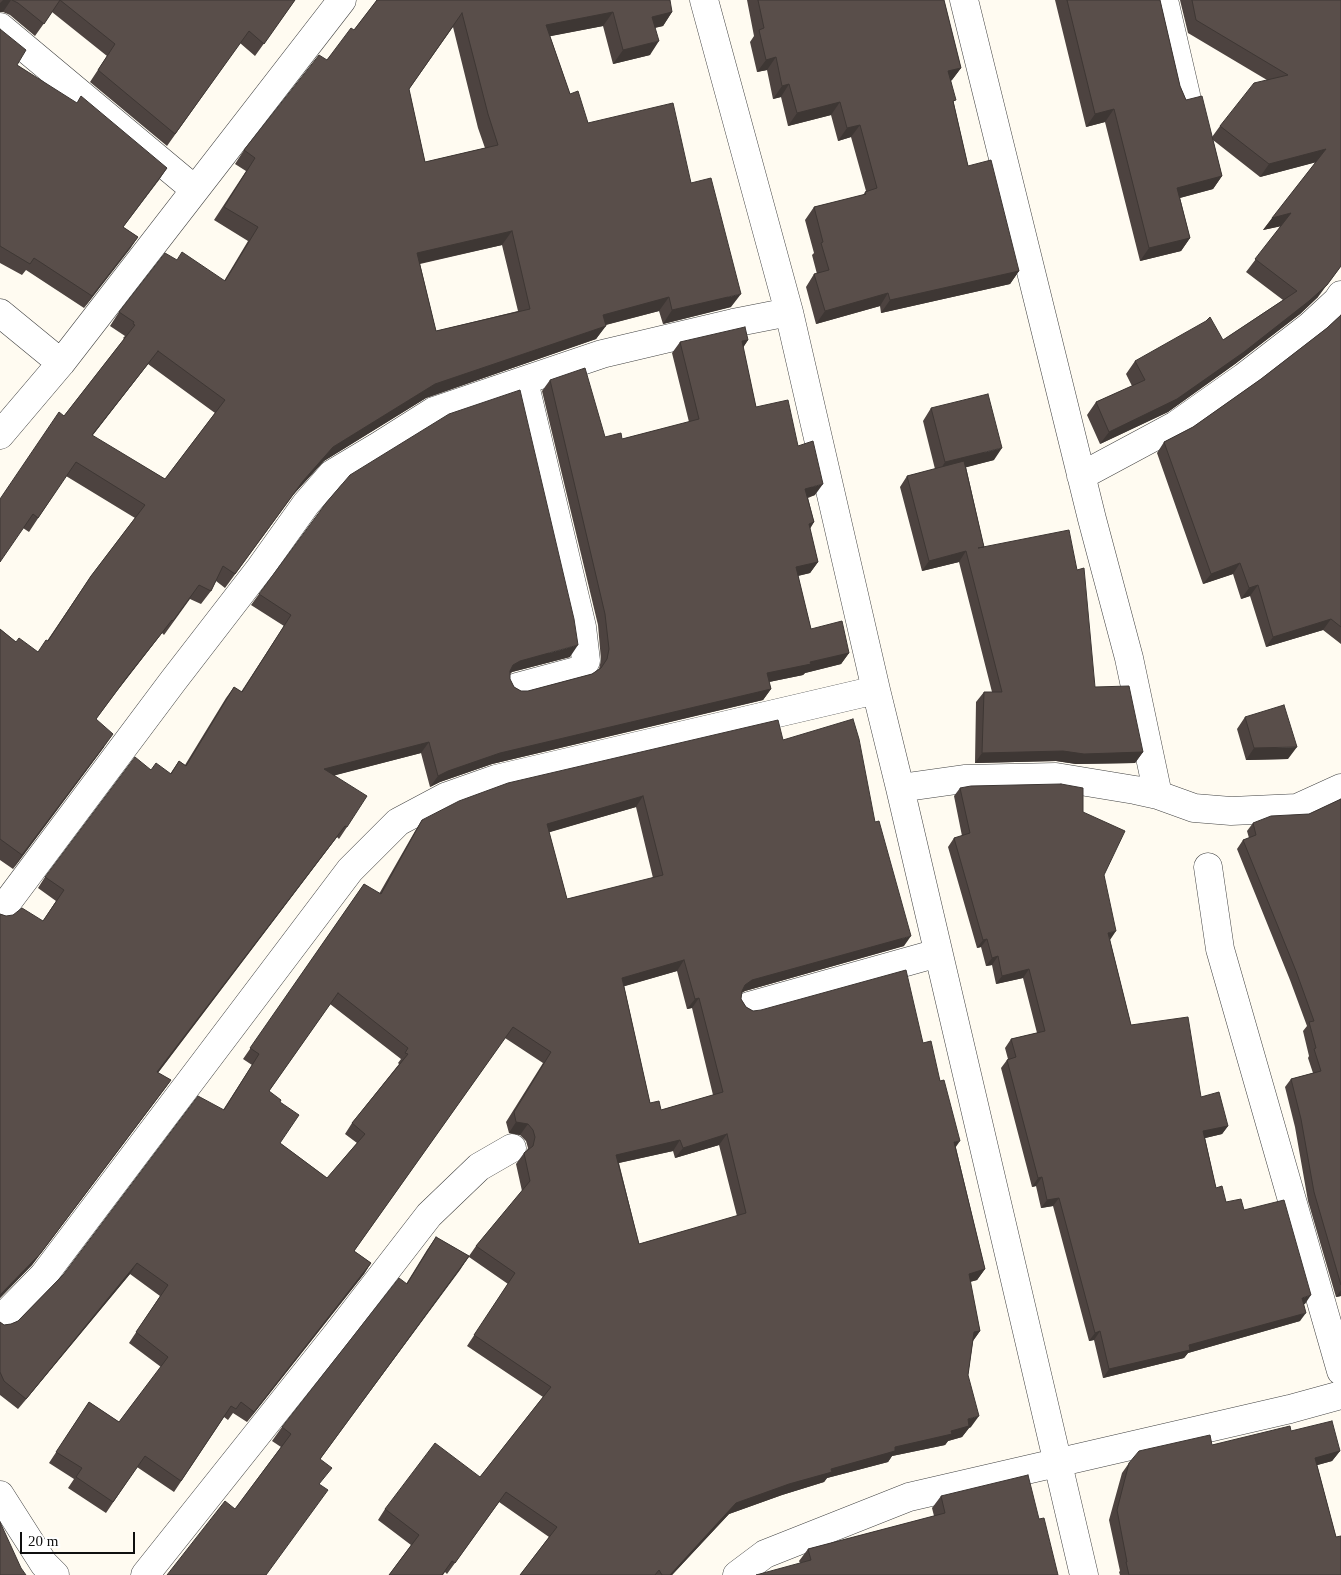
<!DOCTYPE html>
<html>
<head>
<meta charset="utf-8">
<style>
	body { margin:0 }
	#map { position:relative; width:1341px; height:1575px; overflow:hidden; background:#fffbf1; font-family:"Times New Roman",serif }
	canvas { display:block }
	.scale { position:absolute; left:20px; top:1532px; width:115px; height:22px; box-sizing:border-box; border:2px solid #0f0f0f; border-top:0; padding-left:6px; font-size:15px; line-height:18px; white-space:nowrap; color:#0f0f0f; -webkit-text-stroke:4px #fff; paint-order:stroke }
</style>
</head>
<body>
<div id="map">
<canvas width="1341" height="1575"></canvas>
<div class="scale">20 m</div>
</div>
<script>
const g = document.querySelector('canvas').getContext('2d');
g.lineJoin = 'round';
const toPath = rows => new Path2D(rows.map(r => 'M' + r).join(''));
function stroke(path, color, width, dash) { g.strokeStyle = color; g.lineWidth = width; g.lineCap = dash ? 'butt' : 'round'; g.setLineDash(dash || []); g.stroke(path); }
function fill(path, color) { g.fillStyle = color; g.fill(path, 'evenodd'); }
const minor = toPath([
	[704,0,789,312,876,690,900,788,1084,1575],
	[964,0,1092,519,1129,658,1158,795],
	[1164,0,1186,95],
	[0,27,194,189],
	[0,313,61,363],
	[0,435,61,363,342,0],
	[1081,476,1176,425,1244,377,1310,326,1337,301,1341,295],
	[517,687,580,670,586,661,582,627,524,381],
	[900,788,964,779,1056,777,1135,790,1158,795,1194,808,1231,811,1297,808,1341,788],
	[1208,867,1220,949,1341,1371],
	[0,912,173,681,261,567,306,504,332,474,377,447,434,411,602,354,733,323,789,312],
	[749,1006,938,953],
	[0,1320,44,1275,350,870,398,822,445,797,496,779,876,690],
	[0,1495,44,1564,55,1575],
	[145,1575,337,1334,429,1215,479,1167,512,1148],
	[737,1575,765,1554,909,1497,1290,1409,1341,1395]
]);
const wall = toPath([
	[0,0,295,0,255,56,240,43,167,146,90,82,107,56,52,12,35,36,10,15,3,12,0,12],
	[377,0,672,12,663,26,655,28,650,55,613,64,603,26,550,36,570,94,588,123,691,183,731,307,663,324,659,311,606,325,596,339,426,398,324,461,293,495,225,588,216,581,211,591,201,604,190,599,164,635,162,633,117,691,96,719,104,747,13,869,0,860,0,629,16,642,38,652,47,641,91,576,135,518,66,476,29,532,23,528,64,416,124,339,123,338,125,336,110,326,119,312,177,260,224,281,248,241,214,220,246,171,235,164,244,150,354,30],
	[453,27,478,128,485,148,425,162,409,89],
	[502,245,518,311,436,331,420,264],
	[148,364,215,413,165,479,92,436],
	[747,0,944,0,961,68,951,81,954,104,968,166,1019,271,1010,284,881,313,880,306,816,324,806,287,814,274,817,274,812,255,814,253,805,220,814,207,863,195,866,191,851,137,838,141,831,115,788,126,781,97,773,99,767,70,757,72,750,42,754,36],
	[1055,0,1160,0,1180,86,1186,100,1212,137,1220,126,1267,80,1188,33,1180,0,1341,0,1318,297,1300,314,1235,364,1168,412,1100,444,1087,415,1096,402,1132,386,1126,374,1135,361,1223,340,1283,300,1246,272,1281,226,1263,230,1316,162,1260,177,1213,140,1222,176,1213,189,1180,198,1190,238,1181,251,1140,261,1105,122,1086,127],
	[0,29,17,65,167,168,123,227,138,237,84,308,26,270,22,275,0,263],
	[1341,315,1341,644,1323,630,1266,647,1250,596,1241,599,1233,574,1203,584,1157,453,1164,442,1193,427,1261,379,1327,328],
	[748,340,743,347,756,407,798,446,815,495,808,498,814,522,810,529,818,562,810,573,798,576,811,629,849,653,841,664,805,673,803,675,769,682,771,689,763,700,492,764,440,782,430,787,421,753,335,775,347,827,339,839,337,837,158,1073,171,1080,163,1091,32,1265,0,1298,0,914,6,916,43,921,56,901,38,888,45,877,151,770,170,774,179,761,185,765,226,698,234,687,241,692,284,626,251,605,259,594,570,657,512,672,510,674,510,679,514,687,521,691,528,691,592,674,599,669,601,660,598,625,542,391,550,380,605,437,622,439,689,422,672,353,680,342],
	[931,408,994,460,966,467,984,547,1095,687,1143,752,1135,763,1076,764,1056,761,975,763,976,702,984,692,992,692,959,562,922,571,900,487,907,476,935,469,923,421],
	[1245,717,1288,759,1246,760,1237,729],
	[783,740,875,822,904,946,745,991,741,993,741,999,746,1007,753,1011,923,1043,940,1081,985,1269,977,1280,970,1282,980,1331,973,1341,968,1375,971,1427,969,1428,962,1437,948,1441,945,1445,892,1456,888,1462,827,1478,824,1482,782,1495,729,1514,672,1575,520,1575,549,1537,499,1502,447,1574,445,1572,443,1575,389,1575,411,1545,378,1520,385,1509,480,1477,543,1397,467,1346,508,1284,469,1257,320,1459,235,1509,281,1447,272,1441,282,1427,406,1284,427,1250,436,1237,469,1256,476,1246,522,1191,516,1164,524,1153,527,1150,528,1148,526,1141,520,1135,509,1133,506,1122,543,1063,505,1038,354,1251,371,1263,364,1274,247,1422,233,1413,228,1420,224,1417,174,1492,137,1467,106,1513,68,1488,74,1479,49,1463,89,1402,119,1422,161,1367,129,1343,160,1296,130,1274,18,1409,0,1395,0,1322,4,1325,11,1324,18,1321,223,1110,252,1065,243,1059,364,884,379,894,415,831,422,820],
	[636,807,653,878,567,899,549,832],
	[677,971,687,1009,692,1008,713,1095,661,1110,650,1103,624,986],
	[330,1004,401,1059,398,1063,399,1064,352,1123,345,1134,357,1143,327,1178,280,1143,280,1102,269,1091],
	[719,1145,737,1216,639,1244,619,1163,673,1151,675,1158],
	[960,788,1083,812,1104,875,1110,940,1131,1025,1201,1097,1228,1126,1222,1134,1205,1138,1216,1188,1226,1202,1244,1210,1305,1304,1304,1304,1300,1321,1188,1353,1184,1358,1103,1378,1094,1340,1089,1341,1053,1206,1041,1208,1036,1186,1032,1187,1001,1068,1007,1060,1008,1059,1005,1048,1011,1039,1037,1033,1023,978,996,984,992,965,986,966,981,947,977,948,948,847,954,838,962,836,954,796],
	[1341,799,1341,1296,1336,1297,1308,1201,1295,1127,1285,1087,1291,1079,1313,1073,1308,1058,1309,1056,1303,1031,1307,1026,1290,980,1237,849,1243,840,1249,838,1247,831,1253,823,1309,814],
	[1291,1431,1340,1451,1332,1461,1317,1465,1336,1537,1341,1575,1120,1575,1119,1572,1120,1571,1109,1520,1122,1473,1129,1463,1212,1445],
	[941,1496,1039,1519,800,1563,799,1561,808,1549,934,1516,932,1508]
]);
const shadedWall = toPath([
	[3,0,11,0,3,12,0,12,0,3],
	[613,12,603,26,536,39,546,25],
	[672,12,663,26,643,30,652,17],
	[659,41,650,55,613,64,623,50],
	[776,57,767,70,757,72,766,60],
	[961,68,952,80,939,84,948,71],
	[789,84,781,97,773,99,782,86],
	[840,102,831,115,788,126,797,113],
	[1114,109,1105,122,1086,127,1095,114],
	[860,125,851,137,838,141,847,128],
	[1326,149,1317,162,1260,177,1269,164],
	[167,168,159,180,114,239,123,227],
	[1222,176,1213,189,1168,201,1177,188],
	[1291,213,1282,226,1263,230,1272,218],
	[512,231,502,245,408,266,417,253],
	[138,237,130,249,84,308,92,296],
	[1190,238,1181,251,1140,261,1149,248],
	[1341,266,1318,297,1300,314,1235,364,1168,412,1100,444,1109,432],
	[1019,271,1010,284,881,313,890,300],
	[888,293,880,306,816,324,825,311],
	[741,294,731,307,663,324,672,310],
	[669,297,659,311,593,328,603,315],
	[606,326,596,339,426,398,324,461,293,495,225,588,303,481,333,447,435,384],
	[748,340,741,351,742,341],
	[158,351,148,364,82,449,92,435],
	[1002,448,994,460,937,475,945,462],
	[823,484,815,495,798,500,805,489],
	[814,522,806,533,809,524],
	[966,551,959,562,922,571,929,561],
	[818,562,810,573,788,578,796,567],
	[1240,563,1233,574,1203,584,1211,574],
	[1258,585,1250,596,1241,599,1249,588],
	[1331,619,1323,630,1266,647,1273,637],
	[172,620,162,633,117,691,127,677],
	[578,645,570,657,512,672,506,676,513,665,520,661],
	[849,653,841,664,805,673,803,675,759,684,767,673,810,662],
	[771,689,763,700,492,764,440,782,430,787,438,776,448,771,500,753],
	[113,734,104,747,13,869,22,855],
	[429,742,421,753,317,780,324,769],
	[1297,747,1288,759,1246,760,1254,748],
	[1063,751,1143,752,1135,763,1076,764,1056,761,975,763,982,753],
	[643,796,636,807,540,835,547,824],
	[345,826,337,837,150,1083,157,1072],
	[1116,931,1110,940,1108,933],
	[911,936,904,946,745,991,738,995,745,985,752,980],
	[987,939,981,947,977,948,983,940],
	[998,956,992,965,986,966,992,958],
	[684,960,677,971,615,989,622,978],
	[1029,969,1023,978,996,984,1002,976],
	[699,998,692,1008,687,1009,695,999],
	[171,1080,32,1265,0,1298,0,1295],
	[516,1122,528,1124,520,1135,509,1133],
	[1228,1126,1222,1134,1197,1140,1203,1131],
	[727,1134,719,1145,675,1158,683,1148],
	[680,1140,673,1151,609,1165,616,1155],
	[960,1141,953,1151,954,1142],
	[1042,1177,1036,1186,1032,1187,1038,1178],
	[1059,1198,1053,1206,1041,1208,1047,1200],
	[469,1256,460,1270,310,1472,320,1459],
	[137,1263,130,1274,18,1409,26,1399],
	[371,1263,364,1274,247,1422,254,1412],
	[985,1269,977,1280,961,1284,969,1274],
	[1341,1290,1341,1296,1336,1297],
	[1311,1295,1305,1304,1296,1306,1302,1298],
	[1306,1313,1300,1321,1188,1353,1184,1358,1103,1378,1109,1369,1189,1345],
	[980,1331,972,1342,974,1332],
	[1100,1331,1094,1340,1089,1341,1095,1333],
	[979,1416,971,1427,969,1428,962,1437,948,1441,945,1445,892,1456,888,1462,827,1478,824,1482,782,1495,729,1514,672,1575,670,1575,736,1503,831,1469,895,1447,951,1431,968,1419],
	[1340,1451,1332,1461,1307,1468,1315,1458]
]);
const building = toPath([
	[12,0,60,0,44,24,18,3,12,0],
	[60,0,295,0,264,44,249,31,175,134,98,70,115,44,60,0],
	[377,0,670,0,672,12,652,17,659,41,623,50,613,12,546,25,570,94,578,91,588,123,673,103,691,183,711,178,741,294,672,310,669,297,603,315,606,326,435,384,333,447,303,481,235,574,223,566,211,591,199,585,173,621,172,620,127,677,96,719,113,734,22,855,0,839,0,629,16,642,19,638,38,652,46,640,48,641,91,576,145,505,76,462,38,518,33,514,0,562,0,499,59,412,64,416,135,325,133,324,134,322,119,312,165,253,177,260,182,252,225,281,258,227,224,207,255,158,244,150,319,55,327,60,351,28,354,30,377,0],
	[462,13,488,114,498,145,425,162,409,89,462,13],
	[512,231,530,309,436,331,417,253,512,231],
	[158,351,225,400,165,479,92,435,158,351],
	[758,0,944,0,961,68,948,71,956,100,953,101,968,166,991,160,1019,271,890,300,888,293,825,311,814,274,829,270,821,243,823,242,814,207,866,194,865,192,877,188,860,125,847,128,840,102,797,113,789,84,782,86,776,57,766,60,759,30,764,28,758,0],
	[1067,0,1160,0,1180,86,1186,100,1202,96,1222,176,1177,188,1190,238,1149,248,1114,109,1095,114,1067,0],
	[1192,0,1341,0,1341,266,1327,285,1309,301,1244,352,1177,399,1109,432,1096,402,1145,380,1135,361,1206,321,1210,317,1223,340,1297,291,1255,259,1291,213,1272,218,1326,149,1269,164,1220,126,1254,83,1288,75,1196,20,1192,0],
	[0,29,26,50,17,65,77,103,81,96,167,168,123,227,138,237,92,296,34,258,30,264,0,246,0,29],
	[1341,315,1341,627,1331,619,1273,637,1258,585,1249,588,1240,563,1211,574,1164,442,1193,427,1261,379,1327,328,1341,315],
	[745,327,748,340,742,341,756,407,788,400,798,446,813,441,823,484,805,489,814,522,809,524,818,562,796,567,811,629,842,621,849,653,810,662,811,664,767,673,771,689,500,753,448,771,438,776,429,742,324,769,367,796,347,827,345,826,157,1072,171,1080,40,1254,0,1295,0,914,6,916,13,915,22,908,43,921,64,890,45,877,135,757,151,770,156,763,171,774,179,761,186,766,234,687,242,692,291,615,259,594,326,503,350,475,449,414,520,390,574,619,578,645,520,661,513,665,510,671,510,679,514,687,521,691,528,691,592,674,601,668,607,659,609,649,605,614,550,380,585,368,605,437,621,433,622,439,699,419,680,342,745,327],
	[988,394,1002,448,945,462,931,408,988,394],
	[964,461,984,547,978,548,1069,530,1077,570,1084,568,1095,687,1129,686,1143,752,1084,754,1063,751,982,753,984,692,1002,692,966,551,929,561,907,476,964,461],
	[1284,705,1297,747,1254,748,1245,717,1284,705],
	[853,719,859,739,875,822,879,821,911,936,752,980,745,985,742,991,741,999,746,1007,753,1011,761,1010,906,970,923,1043,931,1041,940,1081,944,1080,960,1141,954,1142,985,1269,969,1274,980,1331,974,1332,968,1375,979,1416,968,1419,969,1426,951,1431,952,1434,895,1447,895,1451,831,1469,832,1472,789,1484,736,1503,670,1575,662,1575,659,1570,655,1575,520,1575,557,1527,506,1492,455,1563,452,1561,442,1575,389,1575,419,1535,385,1509,435,1443,480,1477,551,1387,474,1335,515,1273,476,1246,530,1181,524,1153,533,1146,535,1137,533,1130,528,1124,516,1122,514,1112,551,1052,513,1027,354,1251,371,1263,254,1412,241,1402,236,1409,231,1406,181,1481,145,1456,113,1502,76,1477,82,1468,56,1452,89,1402,119,1422,168,1357,136,1332,168,1285,137,1263,26,1399,4,1381,0,1372,0,1322,4,1325,11,1324,18,1321,63,1275,198,1096,224,1110,259,1054,250,1048,364,884,381,894,422,820,459,801,508,783,778,720,783,740,853,719],
	[643,796,663,875,567,899,547,824,643,796],
	[684,960,695,999,699,998,723,1092,661,1110,659,1101,650,1103,622,978,684,960],
	[338,993,408,1048,405,1053,408,1054,352,1123,365,1134,327,1178,280,1143,299,1115,280,1102,281,1100,269,1091,338,993],
	[727,1134,746,1213,639,1244,616,1155,680,1140,683,1148,727,1134],
	[1061,784,1083,788,1083,812,1125,831,1104,875,1116,931,1108,933,1131,1025,1188,1017,1201,1097,1219,1092,1228,1126,1203,1131,1216,1188,1222,1186,1226,1202,1241,1199,1244,1210,1284,1200,1311,1295,1302,1298,1306,1313,1189,1345,1190,1350,1109,1369,1100,1331,1095,1333,1059,1198,1047,1200,1042,1177,1038,1178,1007,1060,1016,1057,1011,1039,1045,1031,1029,969,1002,976,998,956,992,958,987,939,983,940,954,838,970,833,960,788,971,786,1061,784],
	[1341,799,1341,1285,1314,1192,1301,1119,1291,1079,1321,1071,1314,1049,1316,1048,1309,1022,1314,1021,1296,971,1243,840,1256,835,1253,823,1271,816,1309,814,1341,799],
	[436,1237,469,1256,320,1459,332,1468,319,1484,328,1490,266,1575,167,1575,225,1501,235,1509,291,1434,282,1427,399,1278,407,1284,436,1237],
	[1332,1421,1340,1451,1315,1458,1336,1537,1341,1536,1341,1575,1129,1575,1126,1562,1127,1562,1117,1510,1129,1463,1139,1451,1210,1435,1212,1445,1290,1426,1291,1431,1332,1421],
	[1028,1475,1039,1519,1044,1518,1058,1575,756,1575,811,1560,808,1549,945,1513,941,1496,1028,1475],
	[0,1522,21,1568,26,1575,0,1575,0,1522]
]);
stroke(minor, '#424242', 29);
stroke(minor, '#fff', 28);
fill(wall, '#4d4340');
fill(shadedWall, '#3e3734');
fill(building, '#594e4a');
stroke(building, '#3e3734', 1);
</script>
</body>
</html>
